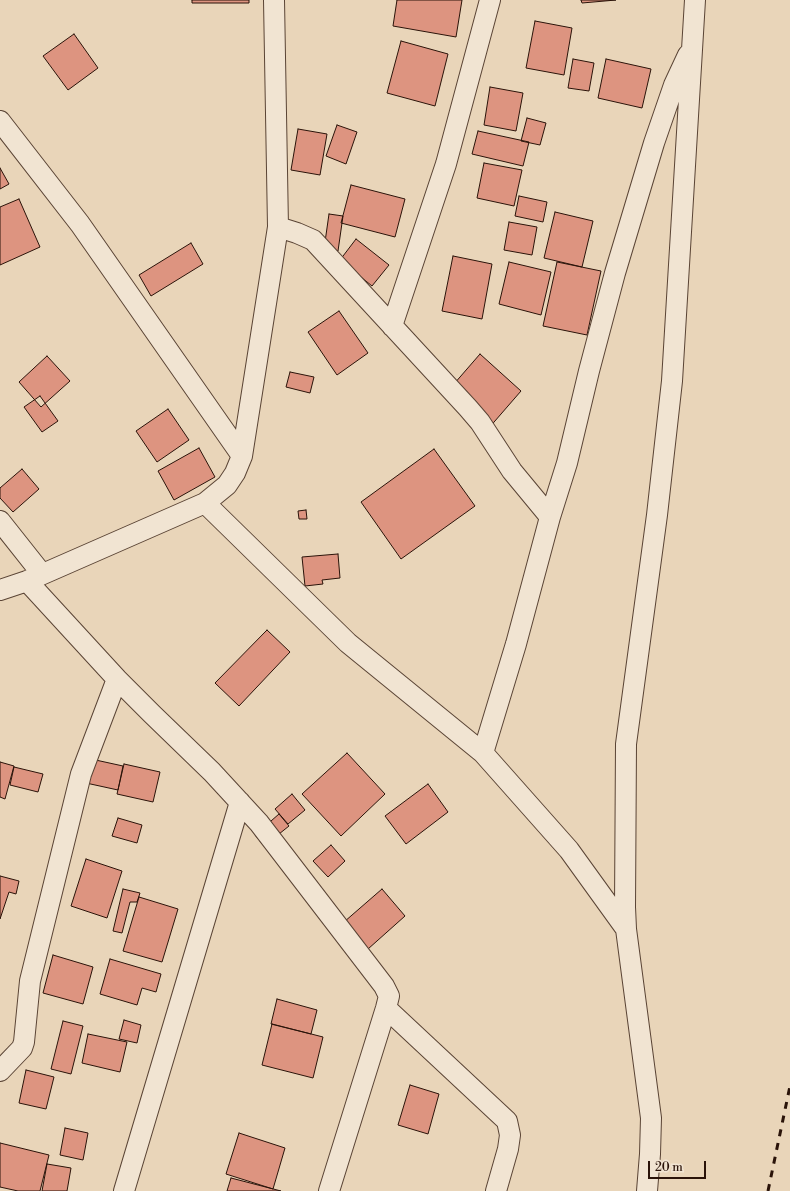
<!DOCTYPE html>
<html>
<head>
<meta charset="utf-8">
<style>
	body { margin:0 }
	#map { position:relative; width:790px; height:1191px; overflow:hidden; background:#e9d5b9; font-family:"Libre Bodoni",serif }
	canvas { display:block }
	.scale { position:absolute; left:648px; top:1161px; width:58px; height:18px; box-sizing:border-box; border:2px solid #2a1309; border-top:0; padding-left:5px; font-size:12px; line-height:14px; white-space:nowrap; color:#2a1309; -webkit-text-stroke:3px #f1e4d2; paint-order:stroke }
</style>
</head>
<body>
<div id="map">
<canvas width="790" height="1191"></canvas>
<div class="scale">20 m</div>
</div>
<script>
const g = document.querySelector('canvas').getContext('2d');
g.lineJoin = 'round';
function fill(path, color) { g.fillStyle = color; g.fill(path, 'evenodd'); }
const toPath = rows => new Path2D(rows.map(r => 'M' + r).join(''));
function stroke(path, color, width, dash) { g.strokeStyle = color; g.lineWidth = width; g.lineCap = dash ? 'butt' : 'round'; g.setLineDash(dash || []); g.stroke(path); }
const building = toPath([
	[192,0,249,0,249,3,192,3,192,0],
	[397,0,462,0,456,37,393,26,397,0],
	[581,0,616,0,582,3,581,0],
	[535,21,572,28,564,75,526,68,535,21],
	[74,34,98,68,68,90,43,56,74,34],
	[401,41,448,54,435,106,387,93,401,41],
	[573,59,594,63,589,91,568,88,573,59],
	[606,59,651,69,642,108,598,98,606,59],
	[490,87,523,93,516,131,484,125,490,87],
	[527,118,546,123,540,145,521,141,527,118],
	[337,125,357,132,346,164,326,156,337,125],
	[298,129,327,134,320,175,291,170,298,129],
	[478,131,529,142,523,166,472,154,478,131],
	[484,163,522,170,514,206,477,198,484,163],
	[0,168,9,184,0,189,0,168],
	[351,185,405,199,395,237,341,223,351,185],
	[519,196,547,202,543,222,515,216,519,196],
	[19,199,40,247,0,265,0,207,19,199],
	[555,212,593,221,582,267,544,258,555,212],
	[329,214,343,216,338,251,324,249,329,214],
	[509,222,537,227,532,255,504,250,509,222],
	[356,239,389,265,372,286,340,260,356,239],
	[191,243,203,264,151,296,139,275,191,243],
	[453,256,492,264,482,319,442,311,453,256],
	[509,262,551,272,541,315,499,304,509,262],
	[557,262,601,271,587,335,543,326,557,262],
	[339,311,368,353,337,375,308,332,339,311],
	[480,354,521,391,488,429,447,392,480,354],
	[47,356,70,381,41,407,19,382,47,356],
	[290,372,314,377,310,393,286,387,290,372],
	[40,396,58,421,42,432,24,407,40,396],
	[168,409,189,440,157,462,136,431,168,409],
	[199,448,215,477,174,500,158,471,199,448],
	[434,449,475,506,401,559,361,502,434,449],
	[22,469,39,489,13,512,0,498,0,488,22,469],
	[306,510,307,519,299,519,298,511,306,510],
	[338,554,340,578,322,580,323,584,305,586,302,557,338,554],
	[267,630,290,652,239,706,215,683,267,630],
	[347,753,385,794,341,836,302,794,347,753],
	[91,759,123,766,118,790,86,783,91,759],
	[0,762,14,766,5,799,0,797,0,762],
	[124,764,160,772,153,802,117,794,124,764],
	[14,767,43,774,38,792,10,785,14,767],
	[428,784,448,812,406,844,385,816,428,784],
	[292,794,305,810,288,824,275,809,292,794],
	[279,814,289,826,264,846,255,835,279,814],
	[118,818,142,825,137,843,112,836,118,818],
	[331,845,345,861,328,877,313,861,331,845],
	[86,859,122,871,107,918,71,906,86,859],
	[0,876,19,881,16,894,9,892,0,919,0,876],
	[123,889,140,893,137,902,130,902,122,933,113,931,123,889],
	[382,889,405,916,368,949,344,922,382,889],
	[139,897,178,909,162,962,123,951,139,897],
	[53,955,93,967,83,1004,43,993,53,955],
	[110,959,161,974,156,992,142,988,137,1005,100,994,110,959],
	[277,999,317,1010,311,1034,271,1024,277,999],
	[124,1020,141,1025,137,1043,119,1039,124,1020],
	[63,1021,83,1026,71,1074,51,1069,63,1021],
	[272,1024,323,1037,313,1078,262,1065,272,1024],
	[88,1034,127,1042,120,1072,82,1063,88,1034],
	[26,1070,54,1077,46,1109,19,1103,26,1070],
	[410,1085,439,1094,428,1134,398,1125,410,1085],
	[65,1128,88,1133,83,1160,60,1155,65,1128],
	[239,1133,285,1148,273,1189,226,1174,239,1133],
	[0,1143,49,1155,40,1191,18,1191,0,1187,0,1143],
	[47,1164,71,1168,67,1191,42,1191,47,1164],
	[231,1178,281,1191,227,1191,231,1178]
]);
const minor = toPath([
	[0,121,80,224,242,456],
	[278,227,297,233,313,240,468,408,480,422,512,471,550,517],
	[392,326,446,164,490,0],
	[205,503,348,643,483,753,569,850,626,929],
	[0,521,42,574],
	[27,581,117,679,152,714,212,772,259,823,384,986,389,996,386,1008,329,1191],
	[0,590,27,581,205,503,227,485,235,473,242,456,278,227,274,0],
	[483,753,516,644,550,517,567,463,589,371,615,273,654,143,674,85,688,55],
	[386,1008,507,1121,510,1135,508,1149,496,1191],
	[0,1071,22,1048,24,1042,30,981,81,774,117,679],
	[124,1191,240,802],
	[647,1191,650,1154,651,1118,626,929,625,907,626,744,657,515,672,381,695,0]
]);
const rail = toPath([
	[768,1191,790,1086]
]);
fill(building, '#dd9480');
stroke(building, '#2a1309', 1);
stroke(minor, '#5a4435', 22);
stroke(minor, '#f1e4d2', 20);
stroke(rail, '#2a1309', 3, [7, 7]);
</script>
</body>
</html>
